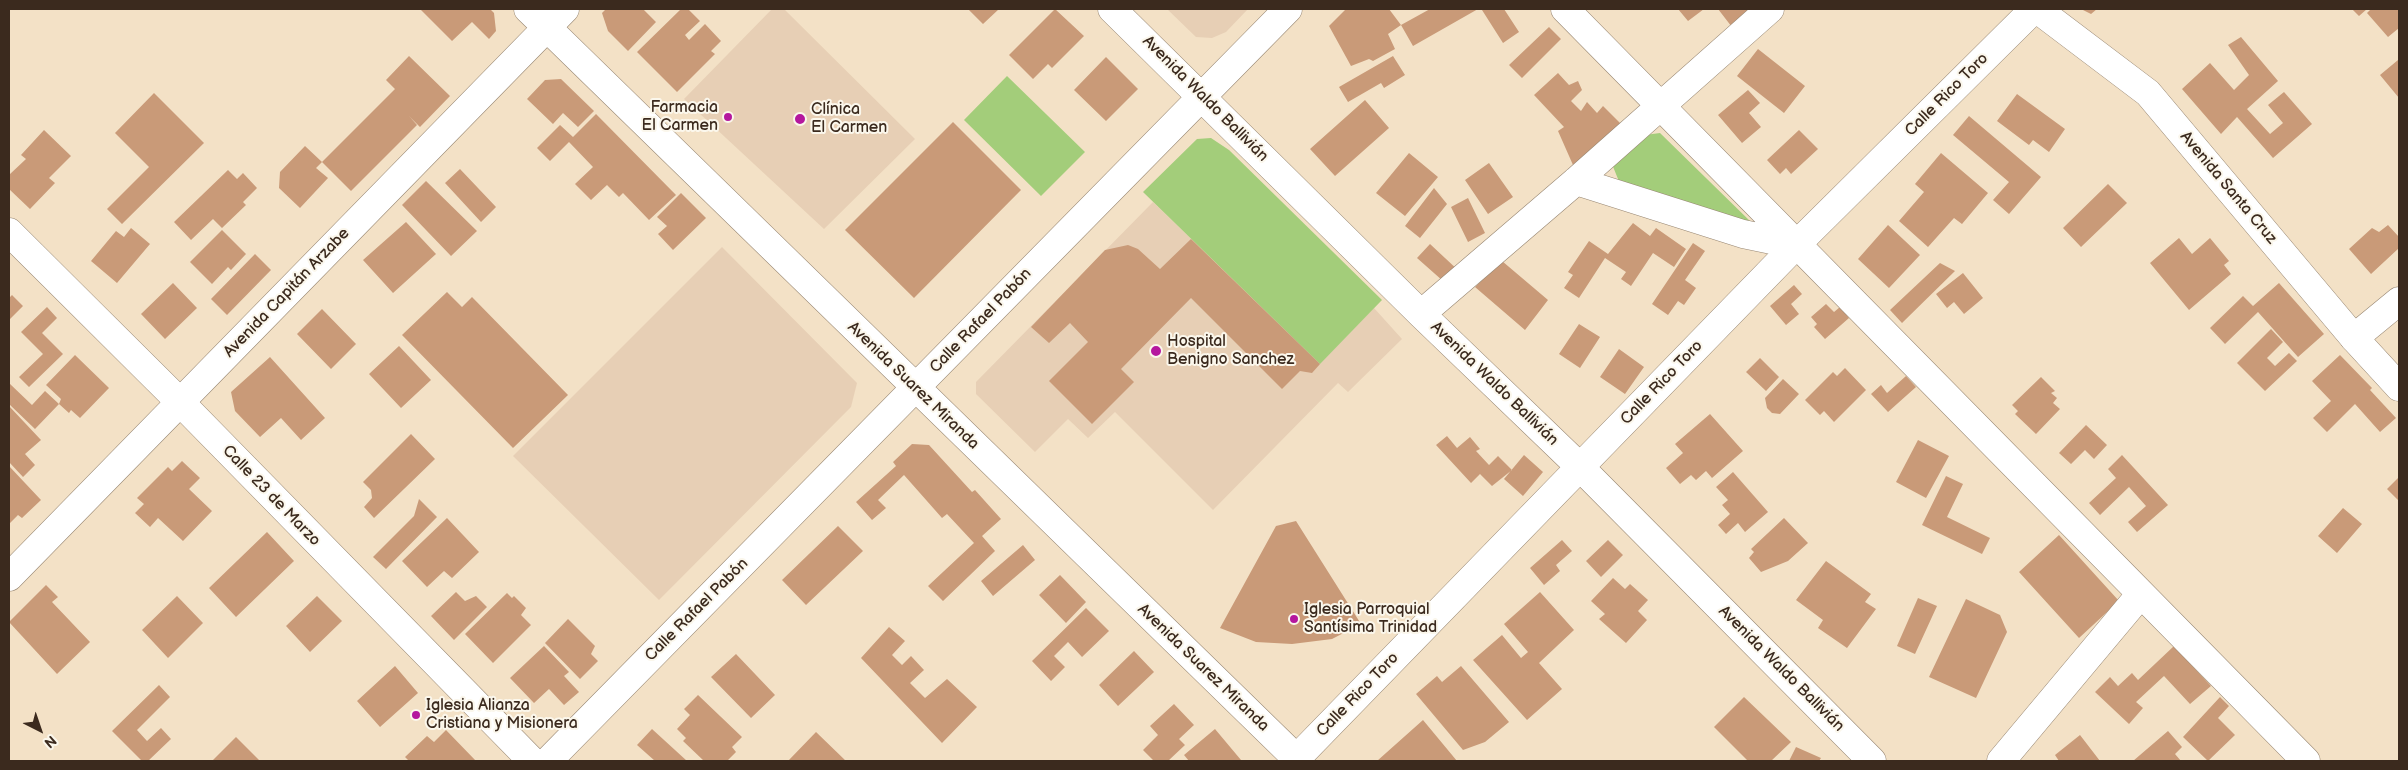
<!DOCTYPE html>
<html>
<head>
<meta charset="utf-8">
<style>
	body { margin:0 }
	#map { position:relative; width:2408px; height:770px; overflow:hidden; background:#f3e1c6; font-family:"Balsamiq Sans",sans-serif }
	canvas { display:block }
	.frame { position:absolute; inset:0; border:10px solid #3b2a1e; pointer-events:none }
	.north { position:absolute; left:15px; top:705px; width:50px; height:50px; -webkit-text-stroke:4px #fbf7ec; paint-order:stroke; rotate:139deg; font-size:14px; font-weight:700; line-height:20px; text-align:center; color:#3b2a1e }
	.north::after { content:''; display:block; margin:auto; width:18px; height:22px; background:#3b2a1e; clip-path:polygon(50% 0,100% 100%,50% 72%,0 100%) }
</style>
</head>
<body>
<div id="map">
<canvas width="2408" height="770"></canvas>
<div class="frame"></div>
<div class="north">N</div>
</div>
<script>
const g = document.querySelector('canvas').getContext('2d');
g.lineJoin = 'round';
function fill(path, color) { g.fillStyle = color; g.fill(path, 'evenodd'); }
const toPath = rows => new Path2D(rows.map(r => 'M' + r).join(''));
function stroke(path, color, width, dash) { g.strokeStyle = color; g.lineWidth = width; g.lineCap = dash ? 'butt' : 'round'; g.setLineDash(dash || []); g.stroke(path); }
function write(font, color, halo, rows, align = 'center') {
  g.font = font + ' "Balsamiq Sans",sans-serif'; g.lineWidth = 4; g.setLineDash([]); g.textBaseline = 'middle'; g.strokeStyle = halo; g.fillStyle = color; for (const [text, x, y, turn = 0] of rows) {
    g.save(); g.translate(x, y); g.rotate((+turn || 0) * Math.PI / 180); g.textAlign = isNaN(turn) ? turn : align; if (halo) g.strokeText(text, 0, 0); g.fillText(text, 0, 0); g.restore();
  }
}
const built = toPath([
	[772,9,784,9,915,139,824,229,684,99],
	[1167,9,1248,9,1226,32,1212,38,1196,37],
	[1153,202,1320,363,1374,308,1402,339,1348,392,1338,383,1213,510,1115,412,1088,438,1068,419,1035,452,976,394,976,382],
	[722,247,857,383,851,407,659,600,513,456]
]);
const green = toPath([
	[1007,76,1085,152,1041,196,964,120],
	[1660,133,1753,224,1620,184,1612,164,1645,135],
	[1211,138,1229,150,1382,300,1320,364,1143,192,1197,139]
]);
const building = toPath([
	[420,9,490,9,494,13,496,31,489,39,472,22,452,41],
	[606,9,643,9,656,22,628,51,608,31,602,13],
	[681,9,688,9,700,21,685,35,689,40,705,24,721,41,711,51,715,54,677,92,637,52],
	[968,9,999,9,983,24],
	[1055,9,1084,36,1052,68,1048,64,1033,79,1009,55],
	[1346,9,1389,9,1401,25,1388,34,1395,49,1373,61,1369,59,1351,66,1329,26],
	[1430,9,1478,9,1413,46,1401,25],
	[1485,9,1504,9,1519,32,1503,43,1482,10],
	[1678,9,1704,9,1688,21],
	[1718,9,1746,9,1753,18,1735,31],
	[2081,9,2097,9,2091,14],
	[2352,9,2367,9,2359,16],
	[2371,9,2399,9,2399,28,2388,37,2367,13],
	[1549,27,1561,39,1522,78,1509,65],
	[2241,37,2278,81,2247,109,2270,134,2283,123,2268,105,2284,92,2312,124,2273,158,2237,117,2221,134,2182,89,2210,63,2234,90,2249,75,2228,45],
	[1758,49,1805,86,1784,113,1737,76],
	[409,56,450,96,420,127,409,116,417,125,351,191,322,162,395,89,386,80],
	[1393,56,1405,75,1384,88,1381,83,1348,102,1339,87],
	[1106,57,1138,89,1106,121,1074,90],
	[2398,60,2399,61,2399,98,2380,75],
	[1558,73,1569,85,1578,81,1582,90,1571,101,1581,111,1587,102,1597,113,1603,106,1621,124,1584,160,1573,165,1558,131,1564,127,1534,95],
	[561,79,594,111,578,127,563,113,553,124,527,99,545,80],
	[1748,90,1760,103,1749,113,1761,127,1742,143,1718,115],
	[154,93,204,143,122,224,107,209,149,167,115,133],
	[2017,94,2065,129,2049,152,2033,140,2029,145,1997,121],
	[1365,100,1389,128,1335,176,1310,149],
	[596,114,676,195,649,220,623,193,619,197,607,185,591,200,575,184,593,167,569,142,550,161,537,148,560,125,573,137],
	[1969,116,2041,177,2009,214,1993,200,2009,182,1953,135],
	[953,122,1021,190,914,298,845,230],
	[44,130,71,156,49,178,55,183,30,209,9,189,9,175,26,159,21,155],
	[1799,130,1818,149,1791,174,1786,168,1780,174,1767,160],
	[305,146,322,162,316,168,328,178,300,208,279,188,280,172],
	[1409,153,1438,177,1405,216,1376,193],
	[1941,153,1988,193,1962,224,1954,218,1928,247,1899,221,1924,192,1915,184],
	[1489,163,1513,197,1488,214,1465,180],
	[460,169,496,207,481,222,445,183],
	[228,170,237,179,243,173,257,188,243,202,246,205,222,228,213,219,191,240,174,222],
	[426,181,477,231,451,256,402,205],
	[2108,184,2127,203,2081,247,2063,228],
	[1434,188,1447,204,1420,238,1405,226],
	[681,193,706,218,673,250,658,234,667,226,657,217],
	[1468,198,1485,233,1468,242,1451,207],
	[406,222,436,254,393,293,363,260],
	[1633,223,1650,236,1656,228,1686,249,1674,267,1653,253,1631,286,1621,279,1626,272,1605,258,1579,298,1564,288,1573,275,1568,272,1589,241,1608,254],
	[1888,225,1920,255,1889,288,1858,259],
	[2388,225,2399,237,2399,248,2371,274,2349,249,2372,228,2379,232],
	[131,228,150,244,117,283,91,261,116,231,124,237],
	[222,230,246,254,231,270,228,267,212,284,190,262],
	[2179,238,2192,254,2210,238,2229,261,2224,265,2231,274,2189,310,2150,263],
	[1191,239,1320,364,1312,373,1300,371,1282,389,1191,298,1121,369,1134,382,1092,424,1049,381,1088,342,1070,323,1049,343,1031,327,1105,250,1128,245,1138,249,1160,269],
	[1693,243,1705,251,1685,280,1696,288,1684,305,1678,301,1668,315,1652,304],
	[1430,244,1460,272,1443,281,1417,258],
	[255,254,271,270,227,315,211,299],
	[1502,261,1548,300,1525,330,1475,287],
	[1940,263,1955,271,1902,323,1890,310],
	[1963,273,1983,298,1964,314,1954,302,1947,308,1936,294],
	[173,283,197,308,165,339,141,314],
	[2279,283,2324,334,2298,357,2258,312,2225,344,2210,328,2243,296,2253,306],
	[1794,285,1802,294,1791,304,1799,314,1786,325,1770,306],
	[447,292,462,307,472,297,568,395,513,448,402,335],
	[12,295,23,306,9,320,9,298],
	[1826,304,1834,312,1840,307,1849,318,1825,339,1814,327,1817,324,1811,317],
	[47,307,57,318,42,333,63,354,29,387,19,377,43,354,21,332],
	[322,309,356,344,331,369,297,334],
	[1579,324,1600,337,1580,368,1559,354],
	[2271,329,2283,342,2267,358,2275,366,2289,353,2297,361,2265,391,2237,363],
	[399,346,431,380,401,408,369,374],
	[1619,349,1644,367,1625,394,1600,377],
	[75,355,109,388,80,418,71,410,69,413,59,404,61,399,46,385],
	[2340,355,2372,388,2370,390,2396,418,2380,432,2355,404,2327,432,2313,418,2331,401,2312,381],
	[270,357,325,418,301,440,281,418,260,437,235,411,231,392],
	[1760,358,1779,377,1766,391,1746,372],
	[1845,368,1866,390,1834,422,1824,411,1820,415,1805,400,1833,372,1837,376],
	[1906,376,1916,387,1888,412,1871,394,1881,385,1887,393],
	[2041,377,2055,391,2051,393,2057,398,2053,403,2060,409,2036,434,2015,414,2018,411,2012,405],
	[1783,379,1799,394,1780,414,1772,413,1767,408,1765,398],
	[9,383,32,405,45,391,59,404,35,429,9,404],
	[9,406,41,440,25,454,35,465,23,477,9,462],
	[1710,414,1743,451,1712,478,1706,471,1696,480,1691,475,1680,484,1666,468,1683,453,1675,444],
	[2086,425,2107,445,2094,459,2085,450,2071,464,2059,453],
	[411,434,435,459,374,518,364,507,372,498,371,490,363,482],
	[1447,436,1457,448,1470,437,1480,449,1476,451,1489,465,1498,456,1512,470,1492,486,1480,474,1471,483,1436,445],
	[1918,440,1949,456,1926,498,1896,482],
	[912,444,929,445,972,492,975,490,1001,519,982,536,995,551,943,601,928,586,974,543,947,514,942,518,904,475,878,500,886,508,872,520,856,502,896,466,893,462],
	[1524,455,1543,472,1523,496,1504,479],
	[2122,455,2168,505,2137,532,2128,522,2146,506,2129,487,2100,515,2089,503,2116,478,2108,469],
	[182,461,200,478,189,489,212,511,183,541,158,518,150,527,135,513,144,504,137,498,168,467,172,471],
	[9,466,41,500,22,518,18,515,9,524],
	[1733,472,1768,512,1745,532,1738,523,1726,534,1718,525,1730,514,1722,505,1728,500,1716,487],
	[1946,476,1963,484,1947,517,1990,538,1982,554,1922,525],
	[2399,477,2399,501,2387,489],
	[419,499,437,517,386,569,373,557,414,516],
	[2343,508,2362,524,2337,553,2318,536],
	[447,518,479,552,452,578,444,571,427,587,402,561],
	[1784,518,1808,543,1788,561,1761,572,1749,558,1754,552,1751,549],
	[1296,521,1361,624,1332,639,1292,644,1256,642,1220,628,1276,526],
	[838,526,863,551,806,605,782,580],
	[267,532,294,561,236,617,209,588],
	[2059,535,2119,601,2079,638,2019,572],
	[1562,540,1572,551,1556,565,1560,571,1544,585,1530,568],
	[1608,540,1623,555,1601,577,1586,561],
	[1023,545,1035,560,993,596,981,581],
	[1826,561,1871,594,1865,602,1876,609,1847,648,1818,628,1823,620,1796,600],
	[1060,575,1086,602,1066,623,1039,595],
	[1613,578,1625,589,1630,584,1648,600,1638,611,1647,620,1626,643,1599,619,1605,614,1591,601],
	[46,585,58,597,52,602,90,642,57,674,9,622],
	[456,592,465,601,476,596,487,607,454,640,431,616],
	[1540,592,1574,630,1539,663,1562,689,1527,720,1473,660,1502,635,1521,658,1528,652,1504,624],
	[507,593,512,598,514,596,526,608,521,615,531,625,493,663,465,634],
	[177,596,203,623,168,658,142,630],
	[317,596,342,621,310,652,286,626],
	[1918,598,1937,606,1915,654,1897,646],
	[1966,599,2000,615,2007,632,1976,698,1929,677],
	[1086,608,1109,631,1082,657,1068,642,1054,656,1065,667,1051,681,1032,661],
	[568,619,595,646,591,654,598,661,580,679,545,643],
	[889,627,905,641,892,655,902,665,911,656,924,670,910,683,925,698,947,679,977,707,942,743,861,658],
	[544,646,569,672,564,676,579,692,564,705,549,689,534,703,510,678],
	[2174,646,2211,686,2190,704,2164,676,2136,702,2143,708,2129,724,2095,692,2110,677,2118,686,2132,673,2138,680],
	[1134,651,1154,672,1118,706,1099,685],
	[736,654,775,695,751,718,711,677],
	[395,666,418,693,380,727,357,701],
	[1461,666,1509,722,1485,742,1463,750,1416,694,1437,676,1442,682],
	[159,685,170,697,137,730,147,741,161,728,171,739,148,761,142,761,112,731],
	[698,695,742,737,732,747,736,752,727,761,704,761,683,741,686,738,677,729,690,715,684,709],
	[1744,697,1791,742,1771,761,1748,761,1714,727],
	[2220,697,2229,706,2218,718,2235,735,2208,761,2183,737],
	[1174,704,1194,725,1179,739,1185,745,1168,761,1154,761,1143,750,1158,735,1150,726],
	[1423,720,1457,761,1377,761],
	[652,729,687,761,655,761,637,745],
	[1215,729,1241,760,1189,761,1184,755],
	[446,730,476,761,409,761,405,757,427,736,434,742],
	[2168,731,2182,747,2175,754,2181,761,2133,761],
	[816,732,846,761,788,761],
	[2080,735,2100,761,2059,761,2055,755],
	[236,737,260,761,212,761],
	[1796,747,1821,758,1819,761,1789,761]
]);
const minor = toPath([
	[528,9,1299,761],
	[1112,9,1421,314,1580,467,1872,761],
	[1565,9,2306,761],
	[1576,181,1743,234,1796,245],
	[9,232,181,403,532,761],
	[1421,314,1576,181,1770,9],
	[2354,338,2399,301],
	[548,761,1288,9],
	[1294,761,1796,245,2034,9],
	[2001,761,2140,595]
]);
const major = toPath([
	[2037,9,2148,93,2354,338,2399,387]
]);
const highway = toPath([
	[9,577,565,9]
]);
const markers = [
	[728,117,5,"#b5179e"],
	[800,119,6,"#b5179e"],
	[1156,351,6,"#b5179e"],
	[1294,619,5,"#b5179e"],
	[416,715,5,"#b5179e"]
];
const streetNames = [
	["Calle Rico Toro",1947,95,-45],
	["Avenida Waldo Ballivián",1205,99,45],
	["Avenida Santa Cruz",2228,188,50],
	["Avenida Capitán Arzabe",287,293,-46],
	["Calle Rafael Pabón",981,321,-46],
	["Calle Rico Toro",1662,383,-46],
	["Avenida Waldo Ballivián",1494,384,44],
	["Avenida Suarez Miranda",913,386,44],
	["Calle 23 de Marzo",271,496,46],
	["Calle Rafael Pabón",697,610,-45],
	["Avenida Suarez Miranda",1203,668,44],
	["Avenida Waldo Ballivián",1781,669,45],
	["Calle Rico Toro",1358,695,-46]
];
const poiNames = [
	["Farmacia",718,108,"right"],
	["El Carmen",718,126,"right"],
	["Clínica",811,110],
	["El Carmen",811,128],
	["Hospital",1167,342],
	["Benigno Sanchez",1167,360],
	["Iglesia Parroquial",1304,610],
	["Santísima Trinidad",1304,628],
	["Iglesia Alianza",426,706],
	["Cristiana y Misionera",426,724]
];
fill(built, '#e7cfb5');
fill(green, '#a3cd7a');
fill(building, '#c99a78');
stroke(minor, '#978672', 29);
stroke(major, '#978672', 29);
stroke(highway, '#978672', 29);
stroke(minor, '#fff', 28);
stroke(major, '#fff', 28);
stroke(highway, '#fff', 28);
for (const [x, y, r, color] of markers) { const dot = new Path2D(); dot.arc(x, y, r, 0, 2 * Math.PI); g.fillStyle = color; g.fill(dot); stroke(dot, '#fbf7ec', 2); }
write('16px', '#3b2a1e', '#fbf7ec', streetNames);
write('16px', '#3b2a1e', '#fbf7ec', poiNames, 'left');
</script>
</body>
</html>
